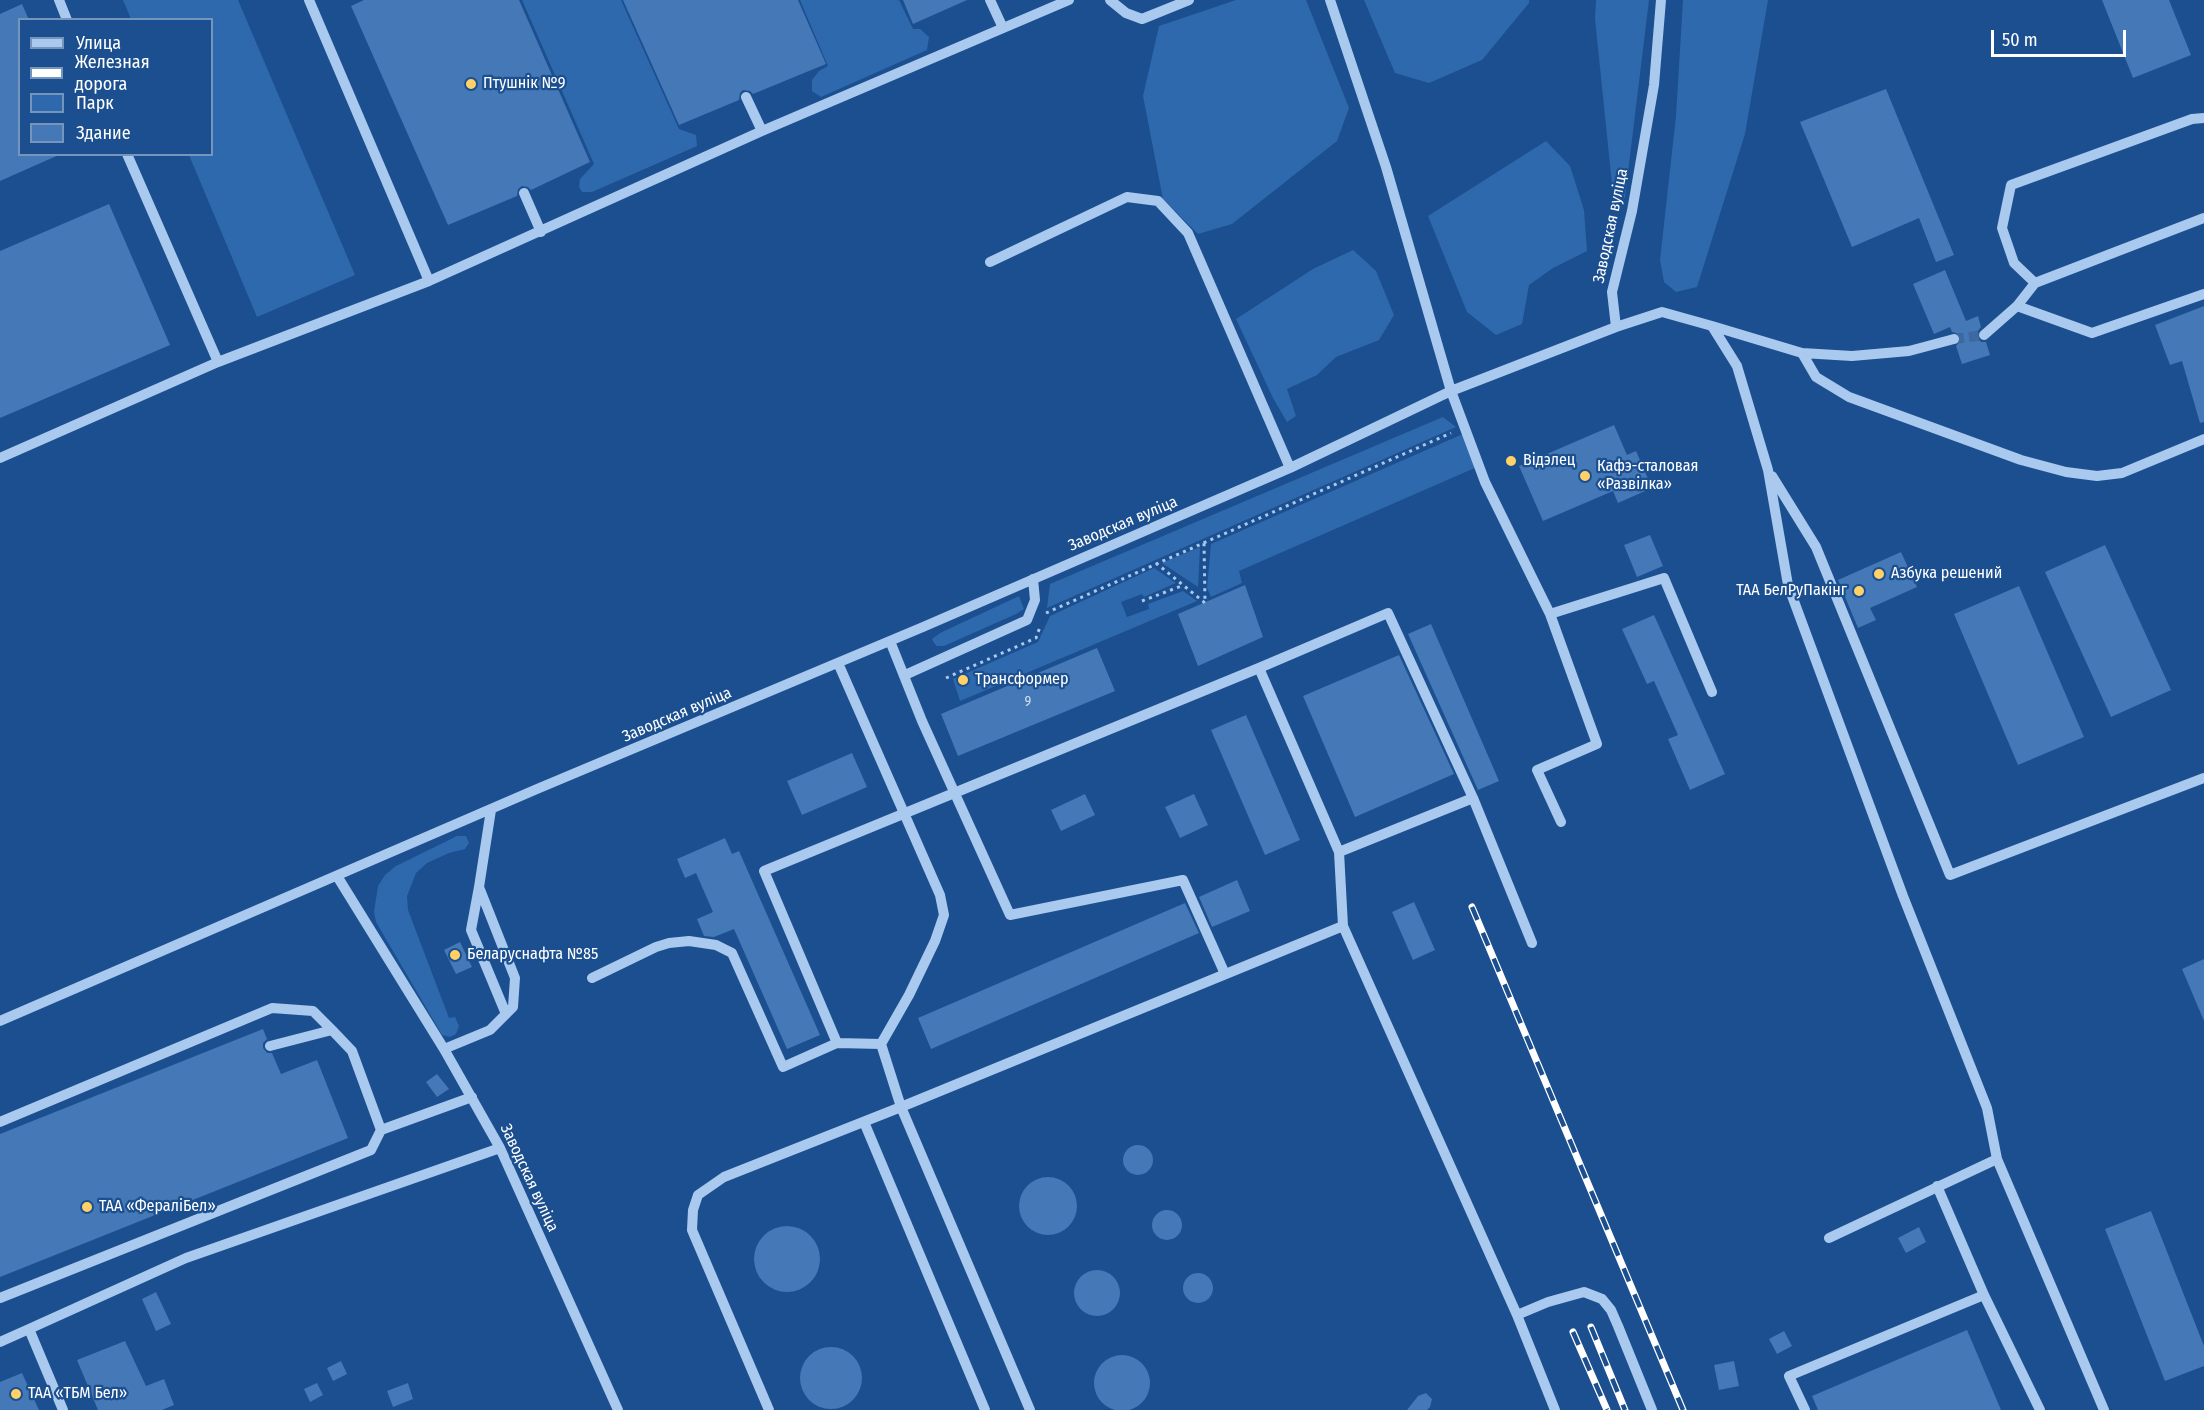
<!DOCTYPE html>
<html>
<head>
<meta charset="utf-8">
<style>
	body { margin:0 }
	#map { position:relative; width:2204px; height:1410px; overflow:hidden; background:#1b4f8f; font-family:"Fira Sans Condensed",sans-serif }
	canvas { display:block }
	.legend { position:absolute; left:18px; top:18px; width:195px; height:138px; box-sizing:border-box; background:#1b4f8f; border:2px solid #7695bc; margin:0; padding:8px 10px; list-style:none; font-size:18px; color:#fff }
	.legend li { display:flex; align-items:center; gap:12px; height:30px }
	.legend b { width:30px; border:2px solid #7695bc }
	.scale { position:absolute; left:1991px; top:30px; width:135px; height:27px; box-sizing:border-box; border:3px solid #fff; border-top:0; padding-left:8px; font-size:18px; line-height:21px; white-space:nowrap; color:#fff; -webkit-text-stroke:4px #1b4f8f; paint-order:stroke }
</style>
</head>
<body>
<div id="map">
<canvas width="2204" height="1410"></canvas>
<ul class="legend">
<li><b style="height:8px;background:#a9c9ee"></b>Улица</li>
<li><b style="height:8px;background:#fff"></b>Железная дорога</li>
<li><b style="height:16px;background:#2e69ad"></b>Парк</li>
<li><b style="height:16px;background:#4478b7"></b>Здание</li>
</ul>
<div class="scale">50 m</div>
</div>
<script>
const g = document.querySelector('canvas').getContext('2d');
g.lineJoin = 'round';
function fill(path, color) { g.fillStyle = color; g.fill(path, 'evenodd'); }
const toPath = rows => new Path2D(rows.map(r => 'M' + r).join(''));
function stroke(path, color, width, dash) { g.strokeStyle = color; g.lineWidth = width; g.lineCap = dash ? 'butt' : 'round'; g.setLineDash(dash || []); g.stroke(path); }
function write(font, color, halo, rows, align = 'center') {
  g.font = font + ' "Fira Sans Condensed",sans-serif'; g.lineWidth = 4.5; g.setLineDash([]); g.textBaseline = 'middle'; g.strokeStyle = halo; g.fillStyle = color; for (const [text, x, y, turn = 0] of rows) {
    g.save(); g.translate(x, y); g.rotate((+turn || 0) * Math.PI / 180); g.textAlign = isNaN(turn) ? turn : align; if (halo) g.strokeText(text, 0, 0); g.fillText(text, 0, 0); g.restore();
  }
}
const green = toPath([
	[123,0,238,0,355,275,257,317,189,155,212,154,212,20,131,19],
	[522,0,621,0,679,129,696,135,697,146,592,192,582,192,579,187,580,179,594,164],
	[800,0,899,0,913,29,920,29,929,37,927,50,821,97,812,91,812,80,819,71,828,66],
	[1236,0,1306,0,1349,108,1337,141,1232,224,1198,234,1163,199,1143,96,1159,26],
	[1364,0,1529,0,1529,3,1482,60,1429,83,1395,73],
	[1596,0,1649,0,1625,197,1621,203,1618,202,1613,194,1595,19],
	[1683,0,1768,0,1745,134,1697,287,1676,292,1664,282,1660,260,1676,116],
	[1546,141,1570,166,1584,210,1587,251,1553,268,1529,285,1522,324,1496,335,1467,312,1428,216],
	[1353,250,1376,271,1394,315,1379,340,1336,357,1317,375,1287,389,1296,416,1287,422,1273,398,1236,319,1313,269],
	[1443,417,1456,427,1047,608,1050,584],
	[1463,434,1477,467,1239,571,1242,583,1211,597,1207,588,1211,544],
	[1200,547,1198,587,1162,563],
	[1154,568,1176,583,1144,597,1142,594,1121,602,1127,617,1149,609,1148,604,1183,591,1197,601,960,701,953,679,1038,642,1050,616],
	[1019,596,1024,609,1016,614,944,646,937,646,934,643,932,639,940,633],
	[457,836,466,836,469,843,465,849,449,853,427,863,416,873,407,896,408,910,449,1018,455,1017,459,1026,456,1034,450,1037,442,1035,438,1028,376,922,374,912,378,886,385,875,396,866]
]);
const building = toPath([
	[364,0,519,0,590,162,531,190,528,187,522,186,518,189,517,196,448,225,351,6],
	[623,0,798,0,826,64,753,94,750,91,743,90,740,93,739,100,679,125],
	[903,0,967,0,913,24],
	[2102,0,2169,0,2191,55,2133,78],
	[22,4,29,20,20,20,20,154,61,154,0,181,0,14],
	[1886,89,1954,255,1936,262,1919,218,1852,247,1800,122],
	[109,204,170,345,0,418,0,251],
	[1945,270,1966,321,1978,316,1981,327,1977,332,1977,337,1981,342,1986,342,1990,355,1962,364,1956,346,1961,340,1960,334,1952,332,1950,327,1934,334,1913,284],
	[2204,306,2204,422,2200,423,2182,361,2170,365,2155,325],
	[1614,425,1627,455,1636,451,1652,488,1618,503,1613,491,1543,521,1519,466],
	[1650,535,1663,566,1637,577,1624,545],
	[2105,545,2171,690,2111,717,2045,572],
	[1901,552,1917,587,1870,608,1876,620,1858,628,1838,580],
	[1245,585,1263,637,1198,666,1178,614],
	[2019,586,2084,737,2018,765,1954,614],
	[1654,615,1725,774,1690,790,1668,739,1678,735,1654,681,1647,684,1622,629],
	[1431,624,1499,781,1478,790,1408,634],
	[1097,648,1115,691,958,756,941,714],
	[1399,655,1454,774,1355,817,1303,696],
	[1246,715,1300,840,1265,855,1211,730],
	[852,753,867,787,802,815,787,781],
	[1085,794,1095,815,1061,831,1051,810],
	[1194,794,1208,825,1180,838,1165,807],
	[725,838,732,854,739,851,820,1035,787,1049,734,929,714,937,704,936,697,919,713,912,696,873,685,878,677,859],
	[1237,880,1250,911,1212,927,1199,897],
	[1414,902,1435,950,1413,960,1392,912],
	[1185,903,1199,933,931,1049,918,1018],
	[460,942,472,967,456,974,444,950],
	[2204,959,2204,1021,2182,969],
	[263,1029,267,1039,263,1043,263,1048,267,1053,272,1053,281,1074,317,1060,348,1138,0,1277,0,1134],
	[437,1074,449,1089,437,1097,426,1082],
	'1123 1160a15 15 0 1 1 30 0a15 15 0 1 1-30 0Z',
	'1019 1206a29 29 0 1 1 58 0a29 29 0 1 1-58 0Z',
	'1152 1225a15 15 0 1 1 30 0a15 15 0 1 1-30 0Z',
	[2151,1211,2204,1346,2204,1366,2165,1381,2105,1229],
	'754 1259a33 33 0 1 1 66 0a33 33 0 1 1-66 0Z',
	[1919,1227,1926,1242,1906,1253,1898,1238],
	'1074 1293a23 23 0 1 1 46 0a23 23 0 1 1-46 0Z',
	'1183 1288a15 15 0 1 1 30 0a15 15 0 1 1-30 0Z',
	[156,1292,171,1324,156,1331,142,1299],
	[1967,1330,2001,1410,1818,1410,1812,1396],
	[1784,1331,1792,1346,1777,1354,1769,1339],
	[125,1341,146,1386,164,1379,174,1405,162,1410,98,1410,77,1360],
	'800 1378a31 31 0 1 1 62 0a31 31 0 1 1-62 0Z',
	'1094 1383a28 28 0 1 1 56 0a28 28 0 1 1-56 0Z',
	[341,1361,347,1374,333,1381,327,1368],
	[1734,1361,1739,1386,1719,1390,1714,1365],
	[22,1373,39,1410,0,1410,0,1382],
	[317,1383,323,1395,310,1402,304,1389],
	[408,1383,413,1399,393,1407,387,1391],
	[1426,1393,1432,1399,1430,1407,1427,1410,1407,1410,1418,1396]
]);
const minorTunnel = toPath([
	[1954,339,1984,335]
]);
const path = toPath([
	[1156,563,1205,603,1204,542],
	[1142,601,1184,585],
	[1046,613,1451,433],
	[946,678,1036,638,1040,627]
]);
const minor = toPath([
	[59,0,67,20],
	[990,0,1003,28],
	[1110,0,1126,13,1142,19,1189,0],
	[1330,0,1386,167,1451,391,1485,482,1550,614,1597,744,1537,770,1561,822],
	[746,97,762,131],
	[524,193,541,232],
	[990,262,1127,197,1158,201,1188,233,1290,468],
	[429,281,762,131,1069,0],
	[2035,283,2014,263,2002,228,2011,185,2192,119,2204,118],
	[2017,306,2092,333,2204,294],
	[1712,326,1802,353,1852,356,1909,351,1954,339],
	[1616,327,1612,292,1632,211,1654,85,1661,0],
	[1984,335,2017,306,2035,283,2204,218],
	[1802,353,1816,377,1849,397,2021,460,2066,472,2097,476,2122,473,2204,439],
	[218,362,429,281,309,0],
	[0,458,218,362,127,154],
	[1772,476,1816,547,1950,875,2204,778],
	[1550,614,1664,578,1712,692],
	[890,641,922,721,1010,915,1183,880,1225,974],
	[838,663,940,895,944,915,935,941,909,995,881,1044,901,1107,1030,1410],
	[1259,668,1339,852,1343,926,1517,1315,1555,1410],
	[905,675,1027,620,1035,600,1033,579],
	[1473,798,1532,943],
	[337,876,444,1049,500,1148,618,1410],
	[479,887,471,930,506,1014],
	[592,978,656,947,669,943,689,941,716,945,732,953,783,1067,837,1043],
	[0,1021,537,789,923,627,1290,468,1451,391,1616,327,1662,312,1712,326,1737,366,1768,470,1788,585,1903,896,1987,1108,1997,1159,2104,1410],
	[881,1044,837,1043,764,871,1259,668,1388,613,1473,798,1339,852],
	[270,1046,332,1030,352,1051,381,1130,472,1097],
	[444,1049,490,1030,513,1007,515,978,479,887,491,810],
	[0,1122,272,1008,313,1011,332,1030],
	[864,1122,985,1410],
	[1937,1186,1984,1295,2040,1410],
	[1829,1238,1997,1159],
	[0,1298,371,1150,381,1130],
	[1517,1315,1548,1302,1584,1292,1602,1299,1611,1310,1618,1326,1652,1410],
	[0,1342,29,1329],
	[63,1410,29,1329,186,1258,500,1148],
	[769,1410,692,1230,693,1210,698,1195,724,1177,901,1107,1343,926],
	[1805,1410,1789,1376,1984,1295]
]);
const rail = toPath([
	[1472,907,1683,1410],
	[1591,1327,1625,1410],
	[1573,1332,1607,1410]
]);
const markers = [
	[471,84,6,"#ffd166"],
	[1511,461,6,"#ffd166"],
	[1585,476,6,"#ffd166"],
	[1879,574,6,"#ffd166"],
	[1859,591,6,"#ffd166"],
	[963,680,6,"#ffd166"],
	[455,955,6,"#ffd166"],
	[87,1207,6,"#ffd166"],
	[16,1394,6,"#ffd166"]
];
const numberNames = [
	["9",1028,702]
];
const poiNames = [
	["Птушнік №9",483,84],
	["Відэлец",1523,461],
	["Кафэ-сталовая",1597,467],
	["«Развілка»",1597,485],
	["Азбука решений",1891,574],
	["ТАА БелРуПакінг",1847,591,"right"],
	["Трансформер",975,680],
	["Беларуснафта №85",467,955],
	["ТАА «ФераліБел»",99,1207],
	["ТАА «ТБМ Бел»",28,1394]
];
const streetNames = [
	["Заводская вуліца",1611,226,-78],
	["Заводская вуліца",1123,524,-23],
	["Заводская вуліца",677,715,-23],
	["Заводская вуліца",529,1178,65]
];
fill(green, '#2e69ad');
fill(building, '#4478b7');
stroke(minorTunnel, '#3d69a0', 10, [10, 5]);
stroke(path, '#a9c9ee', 3, [3, 4.5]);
stroke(minor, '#a9c9ee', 10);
stroke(rail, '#fff', 7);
stroke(rail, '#1b4f8f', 4.5, [14]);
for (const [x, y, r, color] of markers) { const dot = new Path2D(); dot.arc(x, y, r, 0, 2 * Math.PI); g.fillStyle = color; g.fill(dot); stroke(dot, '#1b4f8f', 2); }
write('14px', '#d0dded', null, numberNames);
write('16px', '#fff', '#1b4f8f', poiNames, 'left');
write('16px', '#fff', '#1b4f8f', streetNames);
</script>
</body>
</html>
